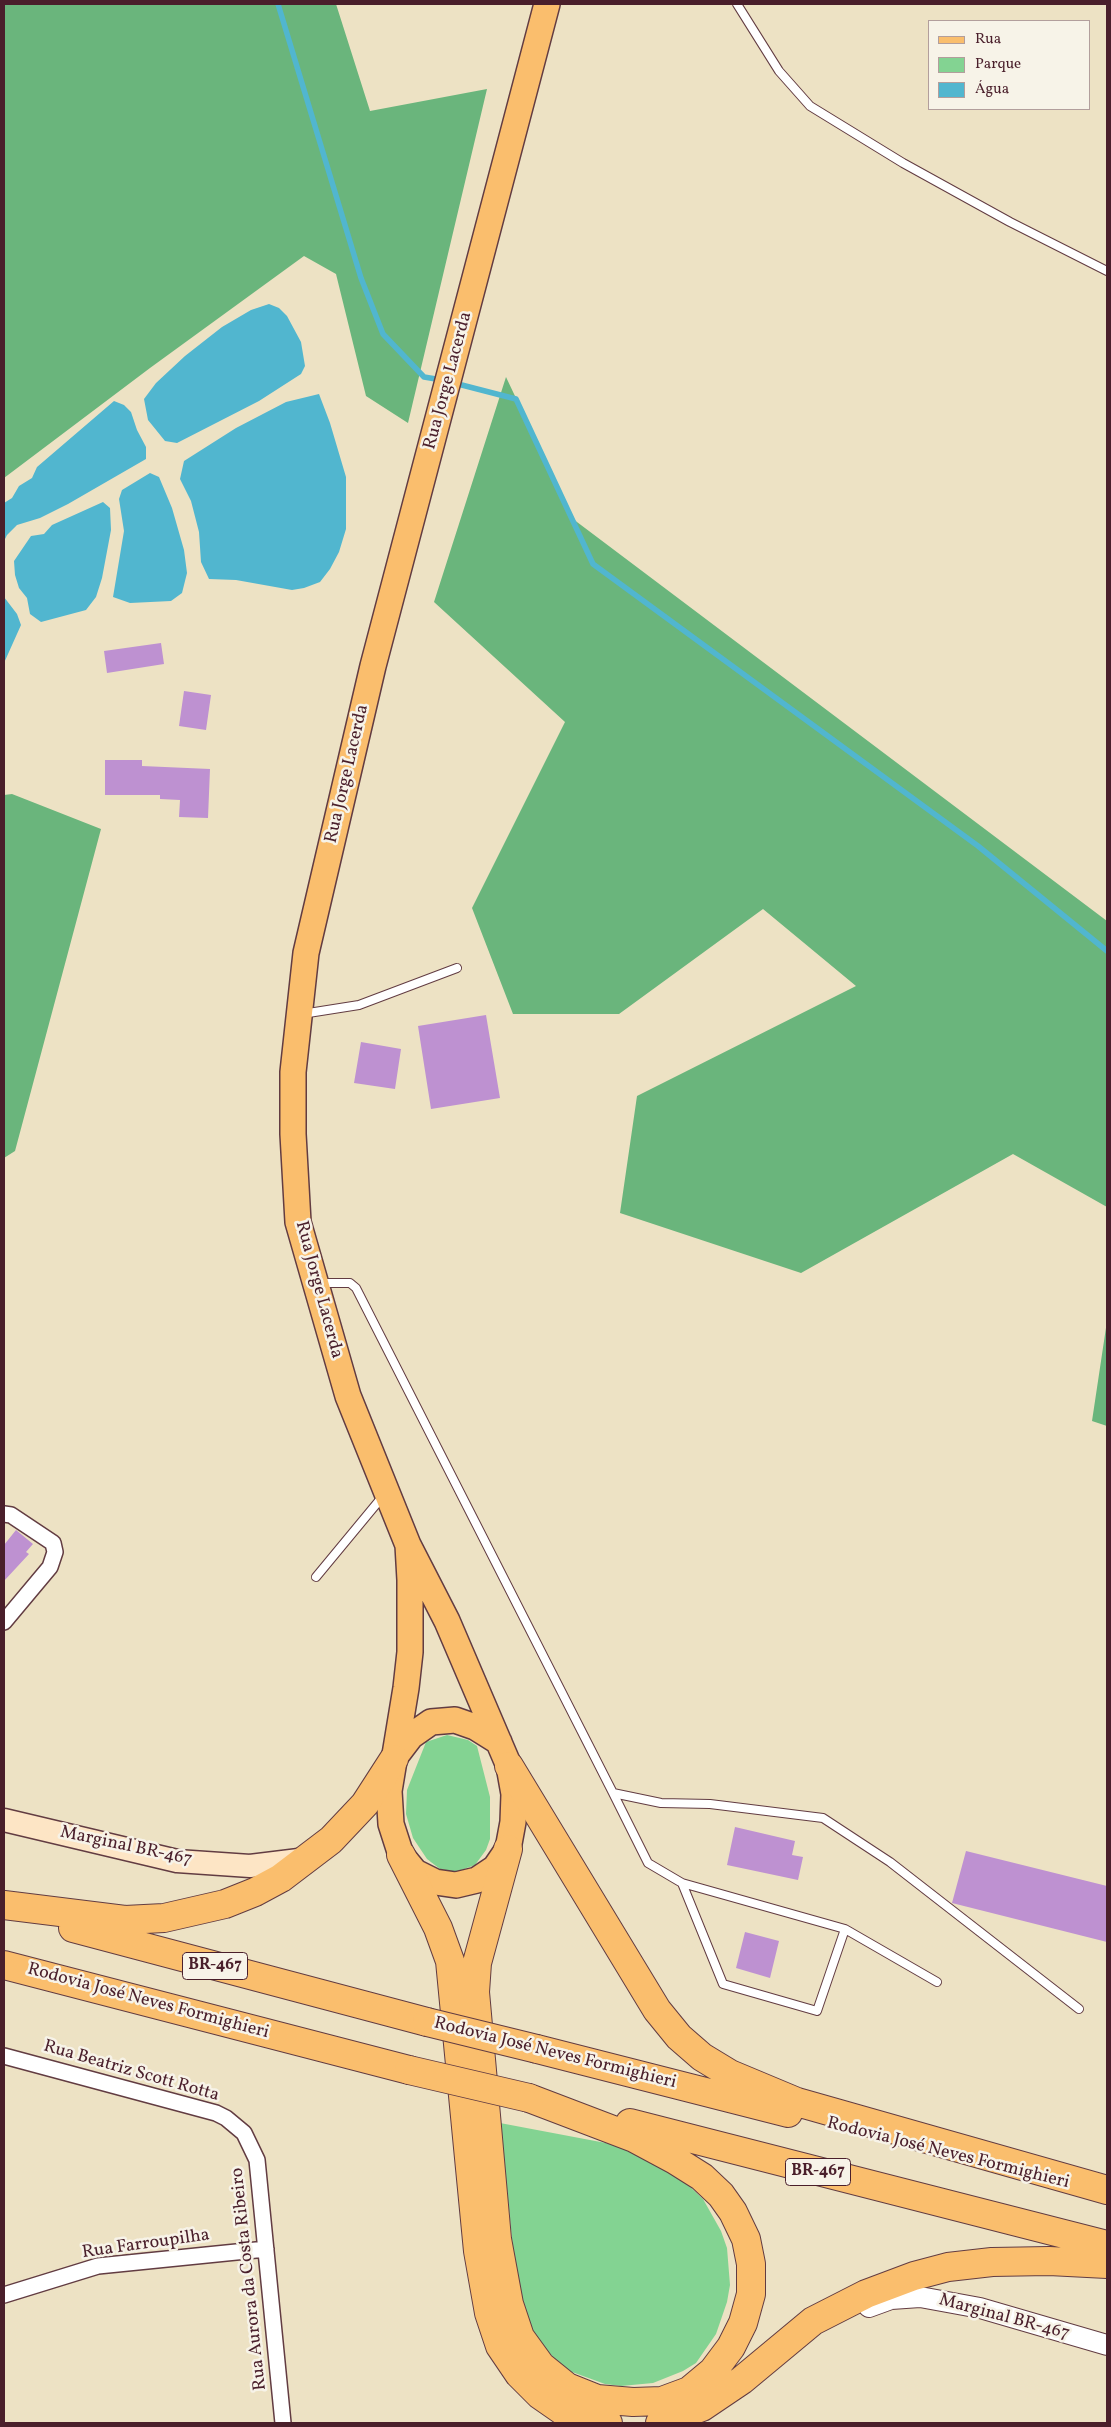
<!DOCTYPE html>
<html>
<head>
<meta charset="utf-8">
<style>
	body { margin:0 }
	#map { position:relative; width:1111px; height:2427px; overflow:hidden; background:#ede2c4; font-family:Vollkorn,serif }
	canvas { display:block }
	.frame { position:absolute; inset:0; border:5px solid #4a1f2b; pointer-events:none }
	.legend { position:absolute; left:928px; top:20px; width:162px; height:90px; box-sizing:border-box; background:#f7f3e8; border:1px solid #b29e9c; margin:0; padding:6px 9px; list-style:none; font-size:15px; color:#4a1f2b }
	.legend li { display:flex; align-items:center; gap:10px; height:25px }
	.legend b { width:25px; border:1px solid #b29e9c }
</style>
</head>
<body>
<div id="map">
<canvas width="1111" height="2427"></canvas>
<div class="frame"></div>
<ul class="legend">
<li><b style="height:6px;background:#fabe6d"></b>Rua</li>
<li><b style="height:14px;background:#83d392"></b>Parque</li>
<li><b style="height:14px;background:#51b6cf"></b>Água</li>
</ul>
</div>
<script>
const g = document.querySelector('canvas').getContext('2d');
g.lineJoin = 'round';
function fill(path, color) { g.fillStyle = color; g.fill(path, 'evenodd'); }
const toPath = rows => new Path2D(rows.map(r => 'M' + r).join(''));
function stroke(path, color, width, dash) { g.strokeStyle = color; g.lineWidth = width; g.lineCap = dash ? 'butt' : 'round'; g.setLineDash(dash || []); g.stroke(path); }
function write(font, color, halo, rows, align = 'center') {
  g.font = font + ' Vollkorn,serif'; g.lineWidth = 5; g.setLineDash([]); g.textBaseline = 'middle'; g.strokeStyle = halo; g.fillStyle = color; for (const [text, x, y, turn = 0] of rows) {
    g.save(); g.translate(x, y); g.rotate((+turn || 0) * Math.PI / 180); g.textAlign = isNaN(turn) ? turn : align; if (halo) g.strokeText(text, 0, 0); g.fillText(text, 0, 0); g.restore();
  }
}
const green = toPath([
	[447,1735,468,1740,477,1746,490,1797,490,1839,486,1850,475,1865,456,1872,440,1869,427,1859,413,1838,406,1814,407,1790,426,1742],
	[500,2123,627,2147,647,2156,685,2182,703,2199,721,2231,727,2248,730,2285,727,2302,716,2334,696,2363,683,2371,653,2383,621,2386,605,2384,572,2372,558,2362,534,2337,519,2306]
]);
const forest = toPath([
	[4,4,336,4,370,111,487,89,408,423,366,396,336,274,304,256,150,368,4,478],
	[506,377,573,519,1107,921,1107,1207,1013,1154,801,1273,620,1213,637,1096,856,986,763,909,619,1014,513,1014,472,908,565,722,434,602],
	[12,794,101,829,15,1151,4,1158,4,795],
	[1107,1321,1107,1426,1092,1421]
]);
const water = toPath([
	[269,304,279,308,287,316,301,342,305,366,301,374,259,401,177,443,165,441,148,420,144,399,156,383,185,356,222,327,251,310],
	[319,394,330,423,346,477,346,529,339,552,330,569,320,582,304,588,292,590,236,580,209,579,201,562,199,532,191,501,180,479,184,461,236,428,286,402],
	[114,401,124,405,131,412,137,430,146,447,146,459,68,504,40,518,17,525,7,535,4,541,4,503,12,498,19,486,32,478,37,467],
	[150,473,159,477,172,508,184,550,187,573,182,593,171,601,130,603,113,597,124,531,119,499,122,490],
	[103,502,110,508,111,530,102,578,96,597,86,610,41,622,30,614,27,598,19,588,15,575,14,561,31,536,44,534,52,525],
	[4,597,17,614,21,625,4,663]
]);
const stream = toPath([
	[278,4,361,278,383,334,424,377,442,380],
	[454,383,516,399,593,564,978,846,1107,951]
]);
const building = toPath([
	[161,643,164,664,107,673,104,651],
	[184,691,211,695,206,730,179,726],
	[105,760,142,760,142,766,210,769,208,818,179,817,180,800,160,799,160,795,105,795],
	[486,1015,500,1098,431,1109,418,1026],
	[361,1042,401,1049,395,1089,354,1083],
	[16,1530,33,1544,26,1552,29,1554,4,1581,4,1545],
	[735,1827,795,1841,792,1855,803,1857,798,1880,727,1865],
	[966,1851,1107,1886,1107,1942,952,1903],
	[745,1932,779,1941,770,1978,736,1968]
]);
const service = toPath([
	[737,4,779,71,810,106,903,163,1010,222,1107,271],
	[302,1014,359,1005,457,968],
	[319,1283,350,1283,356,1288,613,1793,661,1803,710,1804,823,1818,890,1862,1079,2009],
	[316,1577,383,1496],
	[613,1793,648,1863,682,1883,845,1929,937,1982],
	[682,1883,723,1984,817,2011,845,1929]
]);
const minor = toPath([
	[4,1514,11,1515,53,1543,55,1552,50,1567,4,1622],
	[4,2056,216,2113,226,2118,244,2133,257,2160,283,2423],
	[4,2295,98,2266,266,2249]
]);
const tertiary = toPath([
	[869,2307,891,2299,920,2297,980,2308,1107,2345]
]);
const secondary = toPath([
	[4,1820,177,1861,250,1866,307,1859]
]);
const primary = toPath([
	[408,1545,410,1580,410,1652,406,1688,389,1791,391,1824,401,1855,415,1872,435,1882,456,1885,477,1880,495,1868,508,1849,513,1822,514,1794,509,1766,447,1621,408,1545,348,1396,298,1222,293,1134,293,1072,306,953,373,666,547,4],
	[395,1757,411,1736,431,1722,455,1720,475,1727,499,1742]
]);
const motorway = toPath([
	[509,1766,657,2010,679,2037,702,2057,730,2074,797,2102,1107,2190],
	[508,1849,477,1963,475,1992,497,2239,509,2304,520,2337,541,2366,567,2387,597,2399,633,2402,662,2401,689,2391,713,2371,731,2347,743,2323,751,2294,751,2264,746,2239,733,2212,721,2195,702,2177,675,2160,634,2138,529,2098],
	[401,1855,438,1928,450,1961,478,2251,489,2313,500,2346,519,2374,540,2395,563,2411,608,2423],
	[4,1905,125,1920,164,1918,225,1904,255,1892,281,1878,331,1840,365,1804,394,1759],
	[73,1928,427,2022],
	[4,1965,409,2070],
	[537,2049,788,2113],
	[630,2123,1107,2245],
	[660,2423,702,2407,742,2380,813,2321,866,2294,914,2276,948,2267,992,2262,1049,2261,1107,2264]
]);
const motorwayBridge = toPath([
	[427,2022,537,2049],
	[409,2070,529,2098]
]);
const shields = [
	[215,1966,65],
	[818,2172,65]
];
const shieldNames = [
	["BR-467",215,1966],
	["BR-467",818,2172]
];
const streetNames = [
	["Rua Jorge Lacerda",449,381,-75],
	["Rua Jorge Lacerda",348,774,-77],
	["Rua Jorge Lacerda",318,1290,75],
	["Marginal BR-467",126,1847,12],
	["Rodovia José Neves Formighieri",148,2002,15],
	["Rodovia José Neves Formighieri",555,2054,14],
	["Rua Beatriz Scott Rotta",131,2072,16],
	["Rodovia José Neves Formighieri",948,2154,14],
	["Rua Farroupilha",146,2245,-8],
	["Rua Aurora da Costa Ribeiro",250,2279,-96],
	["Marginal BR-467",1004,2318,15]
];
fill(green, '#83d392');
fill(forest, '#6ab57c');
fill(water, '#51b6cf');
stroke(stream, '#51b6cf', 5.5);
fill(building, '#be91d1');
stroke(service, '#623c42', 10);
stroke(minor, '#623c42', 18);
stroke(tertiary, '#623c42', 22);
stroke(secondary, '#623c42', 25);
stroke(primary, '#623c42', 28);
stroke(motorway, '#623c42', 30);
stroke(service, '#fff', 8);
stroke(minor, '#fff', 15);
stroke(tertiary, '#fff', 20);
stroke(secondary, '#fde5c5', 22);
stroke(primary, '#fabe6d', 25);
stroke(motorway, '#fabe6d', 28);
stroke(motorwayBridge, '#623c42', 30, []);
stroke(motorwayBridge, '#fabe6d', 28);
for (const [x, y, w] of shields) { const box = new Path2D(); box.roundRect(x - w / 2, y - 13.5, w, 27, 4); g.fillStyle = '#f7f3e8'; g.fill(box); stroke(box, '#4a1f2b', 1); }
write('bold 16px', '#4a1f2b', null, shieldNames);
write('18px', '#4a1f2b', '#f7f3e8', streetNames);
</script>
</body>
</html>
